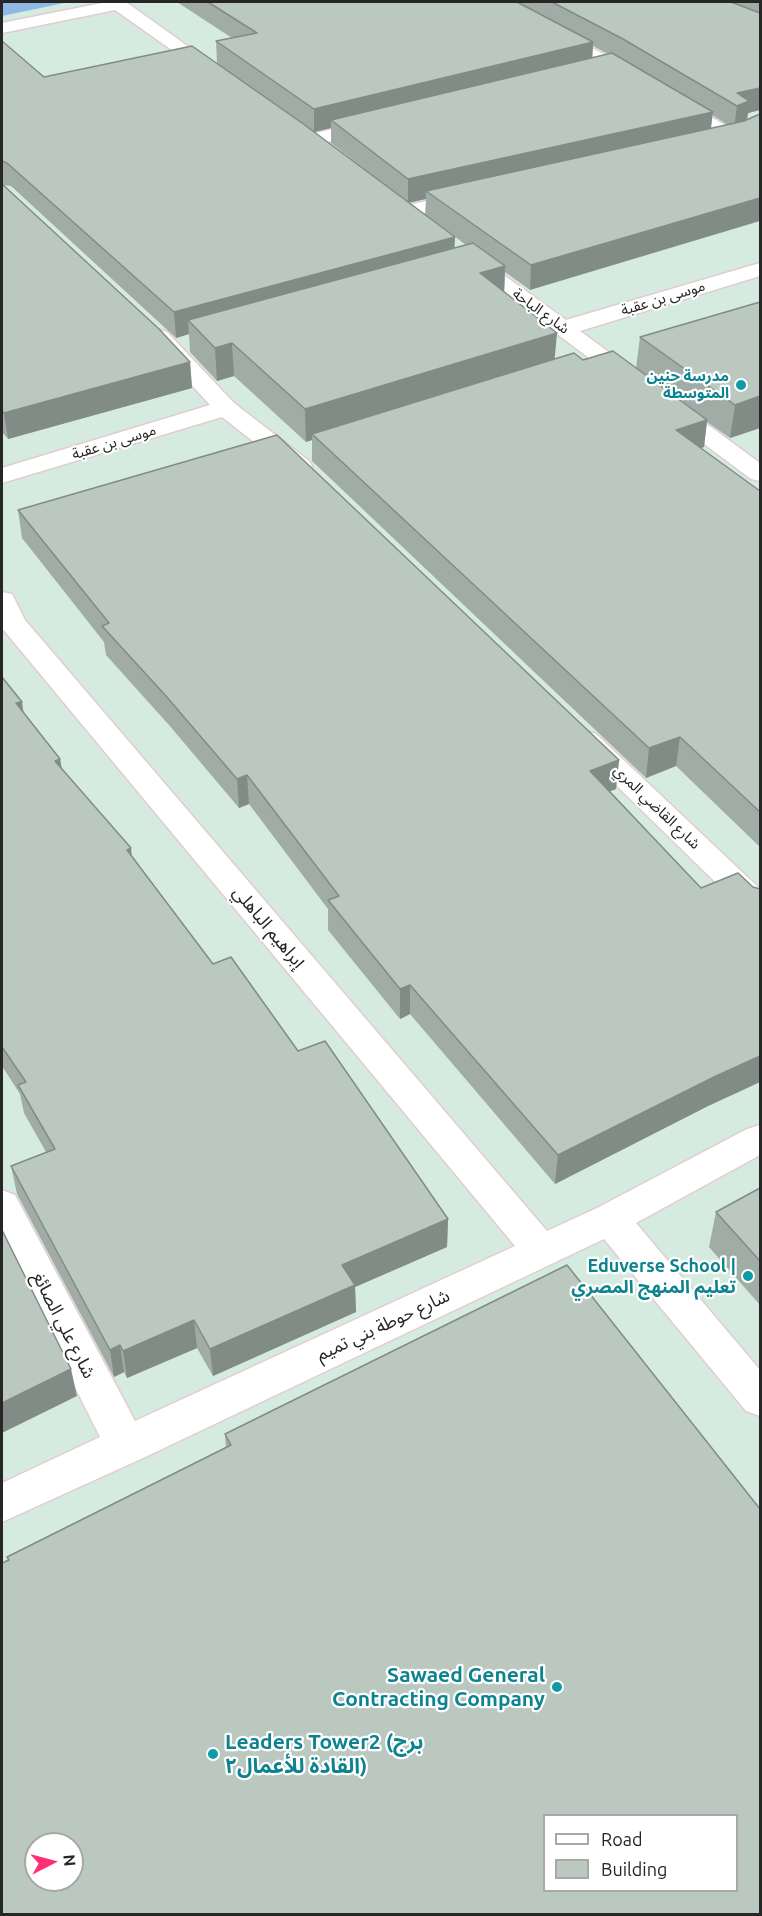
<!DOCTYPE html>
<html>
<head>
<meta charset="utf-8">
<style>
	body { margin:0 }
	#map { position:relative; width:762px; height:1916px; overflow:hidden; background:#d6ebdf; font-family:Ubuntu,sans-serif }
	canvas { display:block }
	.frame { position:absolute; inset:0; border:3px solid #262626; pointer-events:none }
	.legend { position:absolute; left:543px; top:1814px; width:195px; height:78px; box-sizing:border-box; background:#fff; border:2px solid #a8a8a8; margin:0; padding:8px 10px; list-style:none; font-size:18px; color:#262626 }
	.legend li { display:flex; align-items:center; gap:12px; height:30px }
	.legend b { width:30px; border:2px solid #a8a8a8 }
	.north { position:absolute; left:24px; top:1832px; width:60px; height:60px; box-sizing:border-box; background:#fff; border:2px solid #a8a8a8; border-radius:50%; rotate:84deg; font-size:16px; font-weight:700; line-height:24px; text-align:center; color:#262626 }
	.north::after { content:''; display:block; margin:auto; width:21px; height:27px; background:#ff2f73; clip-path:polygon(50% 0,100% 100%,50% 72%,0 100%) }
</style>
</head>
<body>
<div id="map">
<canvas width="762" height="1916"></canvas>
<div class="frame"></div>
<ul class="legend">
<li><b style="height:8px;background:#fff"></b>Road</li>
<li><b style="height:16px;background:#bac8c0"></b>Building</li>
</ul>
<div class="north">N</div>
</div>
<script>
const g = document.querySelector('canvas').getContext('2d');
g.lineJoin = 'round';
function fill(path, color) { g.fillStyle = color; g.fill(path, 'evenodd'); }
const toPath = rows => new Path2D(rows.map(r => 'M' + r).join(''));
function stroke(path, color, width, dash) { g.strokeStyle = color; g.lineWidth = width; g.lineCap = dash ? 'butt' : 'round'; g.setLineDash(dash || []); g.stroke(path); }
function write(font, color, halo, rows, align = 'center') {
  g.font = font + ' Ubuntu,"Noto Sans Arabic",sans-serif'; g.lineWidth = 4.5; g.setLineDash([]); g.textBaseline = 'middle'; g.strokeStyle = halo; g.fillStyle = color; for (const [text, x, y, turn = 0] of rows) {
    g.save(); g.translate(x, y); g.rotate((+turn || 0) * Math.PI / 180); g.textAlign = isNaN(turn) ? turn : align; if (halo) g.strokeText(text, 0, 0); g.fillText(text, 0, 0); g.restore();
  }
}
const green = toPath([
	[2,2,69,2,2,16]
]);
const minor = toPath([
	[107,2,126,2,228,75,225,79,219,80,213,79,115,10,2,33,2,23,107,2],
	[487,2,507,2,620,63,740,134,743,138,740,142,726,142,608,71,489,6,487,2],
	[373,119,380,121,382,125,380,129,311,146,304,144,301,140,304,136,373,119],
	[469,191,476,193,479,197,476,201,403,218,396,216,393,212,396,208,469,191],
	[469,253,476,255,566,320,760,263,760,276,580,331,760,463,760,481,751,479,462,263,458,259,462,255,469,253],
	[159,330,167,332,234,403,309,461,312,466,309,471,300,473,291,471,222,417,2,483,2,468,210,405,148,337,151,332,159,330],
	[2,592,12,594,25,620,547,1231,597,1208,747,1129,760,1125,760,1155,636,1223,760,1370,760,1416,746,1411,604,1239,141,1459,2,1522,2,1483,100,1437,2,1241,2,1190,15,1195,135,1421,515,1246,2,628,2,592],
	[586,731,596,734,760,889,760,918,749,915,576,746,571,740,576,734,586,731]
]);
const wall = toPath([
	[177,2,760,2,760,110,748,113,747,120,530,290,505,272,504,292,555,359,583,360,636,368,640,337,760,302,760,428,730,438,707,422,704,447,701,448,760,491,760,847,676,766,646,778,312,461,312,440,306,442,234,376,217,381,190,352,189,334,176,338,11,186,2,185,190,362,192,388,8,439,2,432,2,41,44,77,217,63,216,41,232,38],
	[593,46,608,54,592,58],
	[712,115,728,125,711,128],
	[331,128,331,143,370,173,314,132],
	[426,199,425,215,409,202],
	[438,224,466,245,454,248],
	[18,510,619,760,616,789,610,791,701,888,753,887,760,889,760,1082,708,1106,555,1184,410,1014,400,1019,328,930,328,909,249,804,239,808,169,725,106,655,104,642,22,538],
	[2,677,23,712,60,759,62,770,132,857,213,964,298,1051,448,1219,447,1247,355,1287,356,1312,213,1376,197,1348,127,1378,124,1372,114,1377,17,1194,11,1166,46,1152,24,1113,20,1094,2,1066],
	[760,1188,760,1305,709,1247,716,1212],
	[225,1434,760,1509,8,1560,7,1557,226,1448]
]);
const shadedWall = toPath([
	[593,42,592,64,331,120,331,128,314,132,314,109],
	[760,88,760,110,748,113,746,124,734,129,737,106,737,93],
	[713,112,710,135,426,191,426,199,408,203,408,179],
	[760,198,760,221,530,290,531,265],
	[455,237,454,261,188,320,189,334,176,338,174,312],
	[505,266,504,298,480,273],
	[557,333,554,366,312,434,312,440,306,442,305,409],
	[232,343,234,376,217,381,215,348],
	[190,362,192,388,8,439,4,413],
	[760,396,760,428,730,438,735,405],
	[707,420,704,447,673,457,676,430],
	[22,702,26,730,16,703],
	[680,737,676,766,646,778,649,748],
	[60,759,65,787,55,761],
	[619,760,616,789,587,800,590,771],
	[247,775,249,804,239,808,237,779],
	[131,848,134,877,127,850],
	[410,985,410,1014,400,1019,400,989],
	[760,1056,760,1082,708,1106,555,1184,558,1155,714,1077],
	[448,1219,447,1247,355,1287,356,1312,213,1376,210,1349,342,1265],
	[194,1320,197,1348,127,1378,123,1351],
	[120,1345,124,1372,114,1377,110,1350],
	[71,1369,77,1396,2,1433,2,1403]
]);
const building = toPath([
	[208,2,517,2,593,42,314,109,216,41,257,33,208,2],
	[552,2,731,2,760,13,760,88,737,93,749,101,737,106,623,39,552,2],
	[2,41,44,77,192,46,302,123,455,237,174,312,7,163,2,161,2,41],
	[612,53,713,112,408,179,331,120,612,53],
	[760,114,760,198,531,265,426,191,744,121,760,114],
	[2,184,159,329,190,362,4,413,2,411,2,184],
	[473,243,505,266,480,273,557,333,305,409,232,343,215,348,188,320,473,243],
	[760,302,760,396,735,405,640,337,760,302],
	[613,351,707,420,676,430,760,491,760,812,680,737,649,748,312,434,574,353,583,360,613,351],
	[277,435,619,760,590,771,701,888,738,873,753,887,760,889,760,1056,714,1077,558,1155,410,985,400,989,328,900,339,896,247,775,237,779,166,696,102,626,109,623,18,510,277,435],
	[2,677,22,702,16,703,60,759,55,761,131,848,127,850,213,964,231,957,298,1051,325,1041,448,1219,342,1265,355,1285,210,1349,194,1320,123,1351,120,1345,110,1350,11,1166,55,1149,18,1085,26,1082,2,1047,2,677],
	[760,1188,760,1261,716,1212,760,1188],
	[2,1230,71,1369,2,1403,2,1230],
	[567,1265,760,1509,760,1914,2,1914,2,1563,9,1560,7,1557,231,1445,225,1434,567,1265],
	[544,1815,736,1815,736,1890,544,1890,544,1815],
	[36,1844,72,1844,72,1880,36,1880,36,1844]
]);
const markers = [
	[741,385,6,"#0f9aa8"],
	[748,1276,6,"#0f9aa8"],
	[557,1687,6,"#0f9aa8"],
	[213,1754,6,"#0f9aa8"]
];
const farStreetnames = [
	["موسى بن عقبة",663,298,-17],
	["شارع الباحة",541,311,36],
	["موسى بن عقبة",114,442,-17],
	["شارع القاضي المري",657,807,44]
];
const farCulturenames = [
	["مدرسة حنين",729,376],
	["المتوسطة",729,393]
];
const streetNames = [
	["إبراهيم الباهلي",269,927,50],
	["شارع علي الصائغ",64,1325,63],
	["شارع حوطة بني تميم",383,1325,-25]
];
const cultureNames = [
	["Eduverse School |",736,1266],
	["تعليم المنهج المصري",736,1287]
];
const nearCulturenames = [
	["Sawaed General",545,1675],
	["Contracting Company",545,1699],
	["Leaders Tower2 (برج",225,1742,"left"],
	["القادة للأعمال٢)",225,1766,"left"]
];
fill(green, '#8fb8e5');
stroke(minor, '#e1ccd3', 3);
fill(minor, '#fff');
fill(wall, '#a0aca5');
fill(shadedWall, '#828c86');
fill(building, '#bac8c0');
stroke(building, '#828c86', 1.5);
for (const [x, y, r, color] of markers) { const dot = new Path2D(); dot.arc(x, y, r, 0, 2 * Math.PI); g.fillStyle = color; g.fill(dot); stroke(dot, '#fff', 2); }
write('15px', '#262626', '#fff', farStreetnames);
write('bold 15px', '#0d838f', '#fff', farCulturenames, 'right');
write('18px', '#262626', '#fff', streetNames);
write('bold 18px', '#0d838f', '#fff', cultureNames, 'right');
write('bold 21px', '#0d838f', '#fff', nearCulturenames, 'right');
</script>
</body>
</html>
